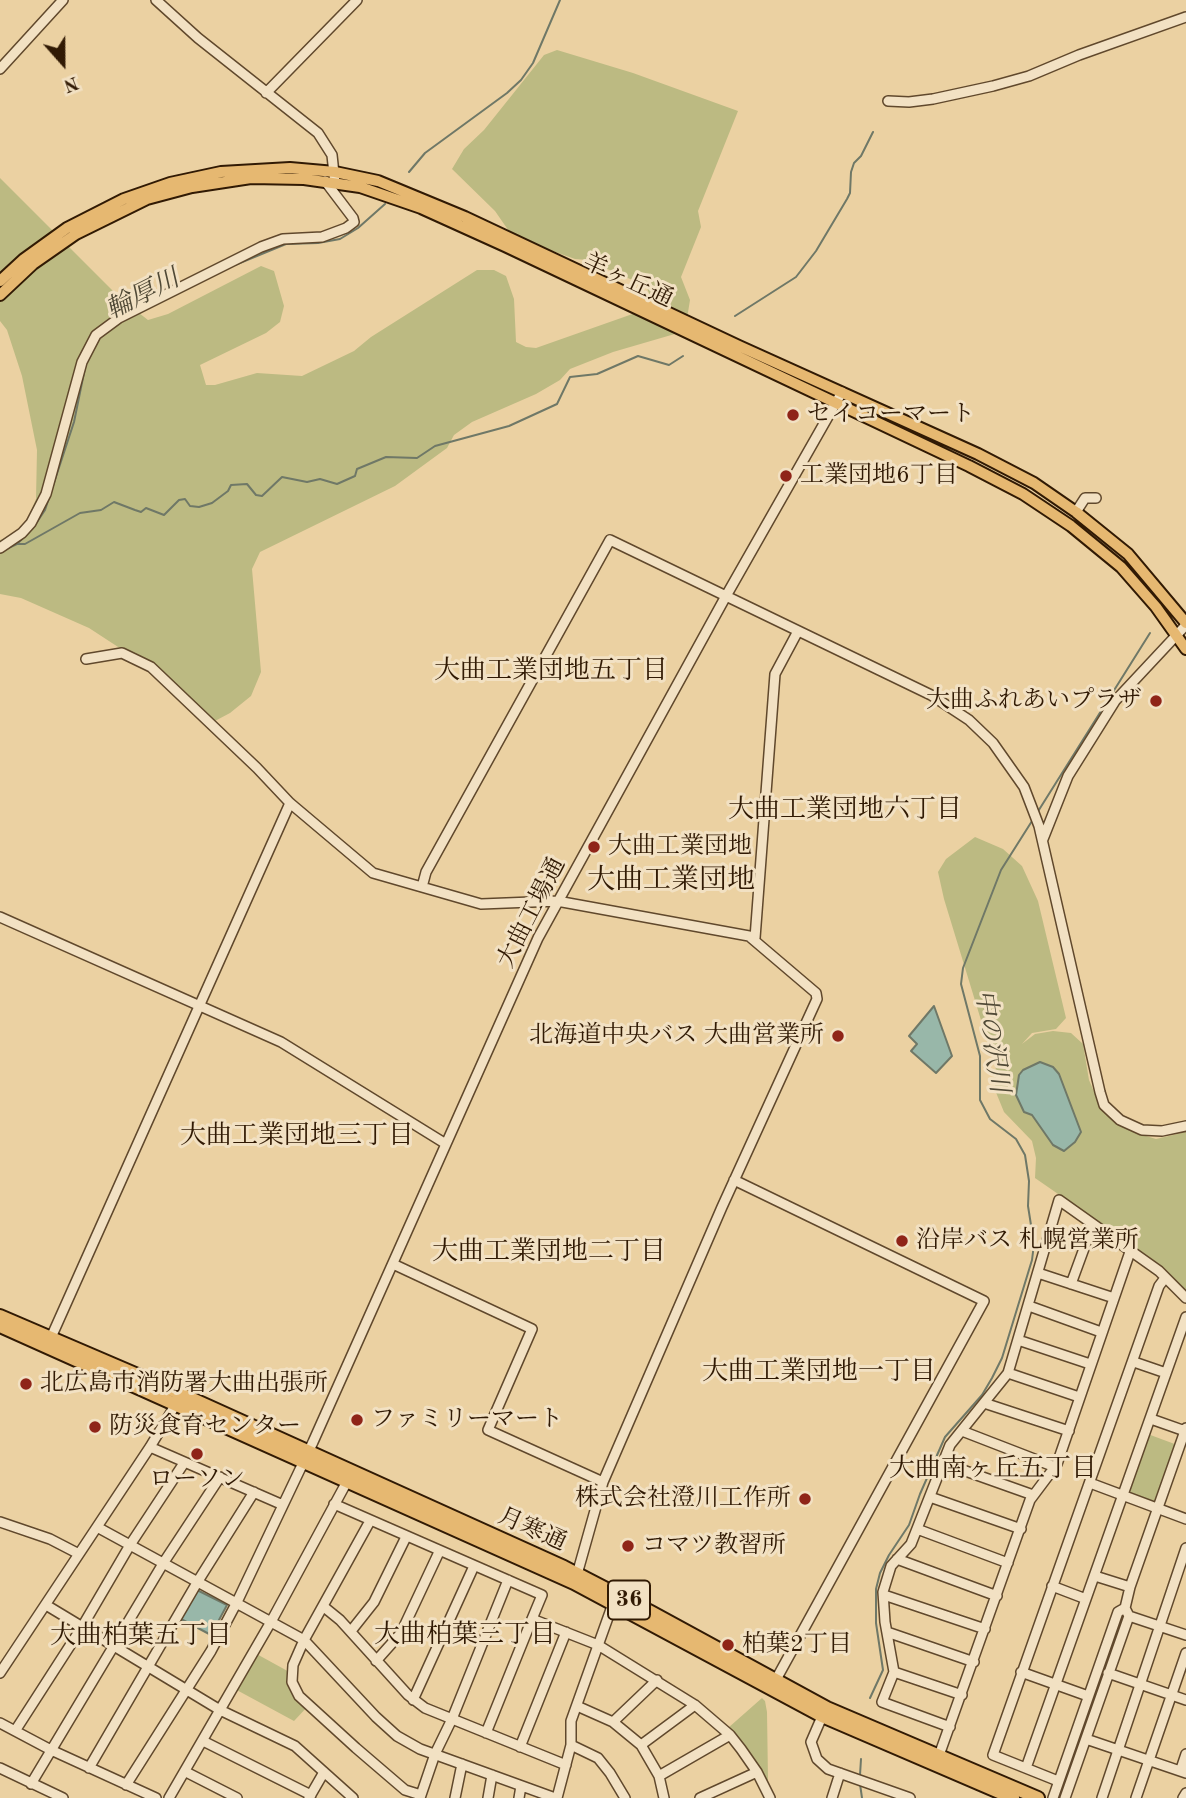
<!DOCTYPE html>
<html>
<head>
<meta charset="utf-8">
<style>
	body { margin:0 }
	#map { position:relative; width:1186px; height:1798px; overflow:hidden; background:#ebd1a2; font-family:"Old Standard TT",serif }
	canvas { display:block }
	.north { position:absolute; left:28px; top:28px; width:70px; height:70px; -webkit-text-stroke:5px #f2e1c3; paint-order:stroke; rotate:159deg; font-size:19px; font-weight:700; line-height:28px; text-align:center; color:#311a04 }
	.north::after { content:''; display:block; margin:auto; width:24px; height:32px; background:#311a04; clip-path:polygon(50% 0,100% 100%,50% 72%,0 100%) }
</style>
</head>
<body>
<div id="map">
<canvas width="1186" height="1798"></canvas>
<div class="north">N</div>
</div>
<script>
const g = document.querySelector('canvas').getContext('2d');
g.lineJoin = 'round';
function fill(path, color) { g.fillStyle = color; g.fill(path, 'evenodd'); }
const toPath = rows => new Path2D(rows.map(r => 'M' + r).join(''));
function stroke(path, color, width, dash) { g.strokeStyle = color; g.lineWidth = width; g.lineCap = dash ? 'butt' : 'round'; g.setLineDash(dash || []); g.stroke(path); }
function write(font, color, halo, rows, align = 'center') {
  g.font = font + ' "Old Standard TT","Noto Serif JP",serif'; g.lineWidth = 6; g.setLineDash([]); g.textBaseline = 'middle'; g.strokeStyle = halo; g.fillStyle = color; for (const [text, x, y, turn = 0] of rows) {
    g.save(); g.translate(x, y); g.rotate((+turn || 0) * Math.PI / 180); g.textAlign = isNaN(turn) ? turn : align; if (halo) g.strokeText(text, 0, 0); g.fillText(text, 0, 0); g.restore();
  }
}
const green = toPath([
	[557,50,633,73,738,111,698,211,701,227,681,277,690,300,685,331,613,352,570,369,560,380,536,394,472,422,454,435,447,448,395,486,260,552,252,569,261,672,251,696,230,713,213,722,200,721,162,679,135,658,89,628,21,598,0,594,0,540,17,534,25,525,36,499,37,450,22,376,7,330,0,321,0,178,121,299,148,320,168,314,261,266,274,271,284,306,280,322,266,333,200,365,206,385,215,385,257,373,302,376,354,351,371,337,477,270,494,270,506,276,514,299,516,342,526,347,536,348,641,311,651,298,646,286,587,260,575,259,513,237,495,211,452,169,464,149,484,130,544,55],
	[975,837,1003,849,1022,866,1038,901,1066,1018,1056,1029,1032,1033,1022,1044,1035,1034,1053,1031,1071,1033,1083,1044,1089,1080,1102,1110,1115,1123,1133,1132,1156,1139,1186,1132,1186,1292,1159,1264,1035,1178,1036,1158,1032,1141,1004,1112,995,1090,996,1059,1014,1050,1004,1055,990,1044,984,1030,944,899,938,872,946,859],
	[1145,1433,1180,1446,1158,1508,1123,1496],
	[253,1652,293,1674,292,1682,309,1705,294,1721,233,1688],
	[762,1698,765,1701,767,1712,768,1780,765,1782,728,1728]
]);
const water = toPath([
	[934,1006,952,1056,936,1073,911,1051,917,1044,909,1036,934,1006],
	[1040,1062,1053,1067,1059,1074,1081,1132,1075,1142,1064,1151,1053,1145,1032,1115,1024,1112,1016,1095,1019,1075,1023,1070,1040,1062],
	[197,1590,227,1605,211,1635,181,1619,197,1590]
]);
const stream = toPath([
	[409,172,425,153,507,93,521,80,533,63,560,0],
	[235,265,286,244,318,243,340,239,358,228,385,204],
	[735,316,796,277,816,251,847,199,850,193,851,172,854,163,861,156,873,132],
	[128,318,192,286],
	[17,544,25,544,80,513,101,510,114,502,135,510,141,512,146,508,164,515,179,500,185,499,190,506,199,507,212,503,228,491,231,485,247,484,256,495,262,496,282,477,307,482,320,479,337,484,355,476,357,469,386,457,417,458,435,446,509,426,557,404,570,377,597,374,638,356,669,365,683,356],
	[4,550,17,544,33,528,45,510,74,422,86,363],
	[1037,813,1150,633],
	[870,1698,883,1670,876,1623,876,1589,880,1573,889,1555,909,1525,920,1494,945,1437,982,1395,992,1378,1002,1358,1032,1260,1034,1244,1028,1206,1029,1181,1025,1155,1016,1139,990,1119,980,1100,980,1056,961,984,963,968,1001,870,1032,821],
	[860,1775,861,1759],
	[860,1784,862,1798]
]);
const minor = toPath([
	[156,0,198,38,318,133,332,155,335,183],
	[0,69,63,0],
	[266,93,357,0],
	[888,101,909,102,933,99,993,86,1029,76,1079,55,1186,17],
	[1076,512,1085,498,1096,498],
	[0,548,22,533,31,523,46,494,82,362,96,335,119,318,261,247,283,239,322,237,346,228,354,222,353,218,325,181],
	[86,659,122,653,151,667,257,768,290,803,373,873,481,904,557,901,749,936,816,993,817,999,722,1207,603,1482,576,1578],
	[1043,839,1068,776,1115,701,1186,625],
	[422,887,426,872,610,540,931,695,969,720,993,743,1024,787,1039,826,1100,1092,1104,1105,1120,1120,1142,1130,1162,1131,1186,1126],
	[0,917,281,1042,446,1144],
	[755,938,775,674,798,631],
	[734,1180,984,1301,773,1685],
	[393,1264,532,1329,488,1430,603,1482],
	[1038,1273,1114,1298],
	[1071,1284,1093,1224],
	[1029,1306,1101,1332],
	[1018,1340,1090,1364],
	[49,1342,290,803],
	[1134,1362,1166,1373],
	[1008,1373,1079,1397],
	[984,1403,1069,1431],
	[1151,1419,1185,1431],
	[962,1431,1055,1467],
	[150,1447,283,1505],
	[943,1463,1033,1495],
	[1090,1483,1186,1519],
	[930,1497,1021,1529],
	[334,1504,542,1595,532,1619,598,1645,695,1705,730,1735,741,1749,757,1772,770,1798],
	[370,1521,304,1640,293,1665,292,1682,299,1696,356,1748,405,1790,421,1795],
	[0,1522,50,1539,79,1554],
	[97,1527,304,1640,376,1717,397,1736,420,1749,555,1798],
	[917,1529,1008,1563],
	[897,1559,997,1596],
	[1095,1576,1130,1587],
	[1052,1586,1086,1599],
	[884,1595,985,1629],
	[46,1605,220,1710,295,1746,353,1798],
	[324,1607,340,1620,408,1695,425,1708,566,1765],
	[1129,1616,1186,1635],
	[351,1631,374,1602,406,1537],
	[887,1632,974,1662],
	[376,1661,401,1633,439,1552],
	[894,1672,962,1695],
	[1021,1672,1088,1696],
	[0,1673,150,1447,179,1399],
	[1108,1673,1186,1700],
	[413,1700,474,1566],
	[577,1706,613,1722,641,1745,659,1776,664,1798],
	[824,1712,811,1742,817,1759,828,1769,910,1798],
	[613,1722,657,1680],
	[0,1723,51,1750,156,1798],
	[950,1727,882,1702,894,1672,885,1622,883,1592,891,1566,911,1544,950,1445,1008,1373,1059,1200,1159,1271,1186,1298],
	[15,1731,82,1627,130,1545,184,1463],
	[486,1733,532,1619],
	[1086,1739,1186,1773],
	[203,1741,311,1795],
	[571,1745,598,1758,610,1773,625,1798],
	[641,1745,695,1705],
	[520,1747,566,1632],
	[937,1761,1030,1500,1057,1464,1131,1249],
	[0,1768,63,1798],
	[89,1768,198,1581,254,1492],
	[1026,1768,1186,1317],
	[1181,1769,1186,1754],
	[186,1772,237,1798],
	[659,1776,730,1735],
	[1058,1781,993,1755,1159,1286,1165,1278],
	[31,1784,164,1562,220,1477],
	[126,1785,211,1651,237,1602,313,1442,538,938,726,596,842,392],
	[169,1798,272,1620,350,1476],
	[309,1798,324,1772],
	[420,1798,435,1754,452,1719,508,1580],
	[455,1798,462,1764],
	[488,1798,492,1775],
	[519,1798,521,1786],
	[557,1798,571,1745,571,1721,615,1598],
	[700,1798,757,1772],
	[832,1798,840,1773],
	[1053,1798,1118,1612,1125,1608],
	[1065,1798,1129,1616,1125,1608,1130,1587,1186,1428],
	[1102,1798,1186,1548],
	[1136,1798,1186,1653],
	[1183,1798,1186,1793]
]);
const major = toPath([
	[0,281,24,259,67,228,124,199,170,183,221,172,290,168,335,172,378,181,465,217,739,346,978,454,1034,483,1076,512,1128,554,1186,623],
	[0,295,33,264,76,234,147,199,192,187,251,178,304,179,360,187,421,208,505,246,969,466,1023,494,1071,526,1121,567,1156,607,1186,649]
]);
const highway = toPath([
	[0,1316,168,1388,564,1567,651,1612,827,1708,1038,1798],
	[0,1326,574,1583,822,1716,1013,1798]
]);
const markers = [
	[793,415,7,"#8f2418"],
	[786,476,7,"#8f2418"],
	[1156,701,7,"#8f2418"],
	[594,847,7,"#8f2418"],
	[838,1036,7,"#8f2418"],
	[902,1241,7,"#8f2418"],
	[26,1384,7,"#8f2418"],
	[357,1420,7,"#8f2418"],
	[95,1427,7,"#8f2418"],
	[197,1454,7,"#8f2418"],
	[805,1499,7,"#8f2418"],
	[628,1546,7,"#8f2418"],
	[728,1645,7,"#8f2418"]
];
const shields = [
	[629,1600,42]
];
const shieldNames = [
	["36",629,1600]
];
const streetNames = [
	["羊ヶ丘通",628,281,25],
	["大曲工場通",532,913,-63],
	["月寒通",532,1530,24]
];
const poiNames = [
	["セイコーマート",807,415],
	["工業団地6丁目",800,476],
	["大曲ふれあいプラザ",1142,701,"right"],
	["大曲工業団地",608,847],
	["北海道中央バス 大曲営業所",824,1036,"right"],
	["沿岸バス 札幌営業所",916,1241],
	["北広島市消防署大曲出張所",40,1384],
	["ファミリーマート",371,1420],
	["防災食育センター",109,1427],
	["ローソン",197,1480,"center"],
	["株式会社澄川工作所",791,1499,"right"],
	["コマツ教習所",642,1546],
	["柏葉2丁目",742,1645]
];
const waterNames = [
	["輪厚川",143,295,-27],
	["中の沢川",991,1041,81]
];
const neighbourhoodNames = [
	["大曲工業団地五丁目",551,671],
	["大曲工業団地六丁目",845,810],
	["大曲工業団地三丁目",297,1136],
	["大曲工業団地二丁目",549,1252],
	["大曲工業団地一丁目",819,1372],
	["大曲南ヶ丘五丁目",993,1469],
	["大曲柏葉三丁目",465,1635],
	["大曲柏葉五丁目",141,1636]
];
const quarterNames = [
	["大曲工業団地",671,881]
];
fill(green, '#bcba82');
fill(water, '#98b7a9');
stroke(water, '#6f7867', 2);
stroke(stream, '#6f7867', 2);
stroke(minor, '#60482c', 12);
stroke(major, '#311a04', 14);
stroke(highway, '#311a04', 16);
stroke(minor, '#f2e1c3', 9);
stroke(major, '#e6b871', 10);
stroke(highway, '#e6b871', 12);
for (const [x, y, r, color] of markers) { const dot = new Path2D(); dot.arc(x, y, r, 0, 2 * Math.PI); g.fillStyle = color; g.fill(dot); stroke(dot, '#f2e1c3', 2.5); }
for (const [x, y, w] of shields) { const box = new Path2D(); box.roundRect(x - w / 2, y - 19.5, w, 39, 5); g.fillStyle = '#f2e1c3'; g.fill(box); stroke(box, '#311a04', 2); }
write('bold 23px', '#311a04', null, shieldNames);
write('24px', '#311a04', '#f2e1c3', streetNames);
write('24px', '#311a04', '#f2e1c3', poiNames, 'left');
write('italic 26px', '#504936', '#f2e1c3', waterNames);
write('26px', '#311a04', '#f2e1c3', neighbourhoodNames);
write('28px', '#311a04', '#f2e1c3', quarterNames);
</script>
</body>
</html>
